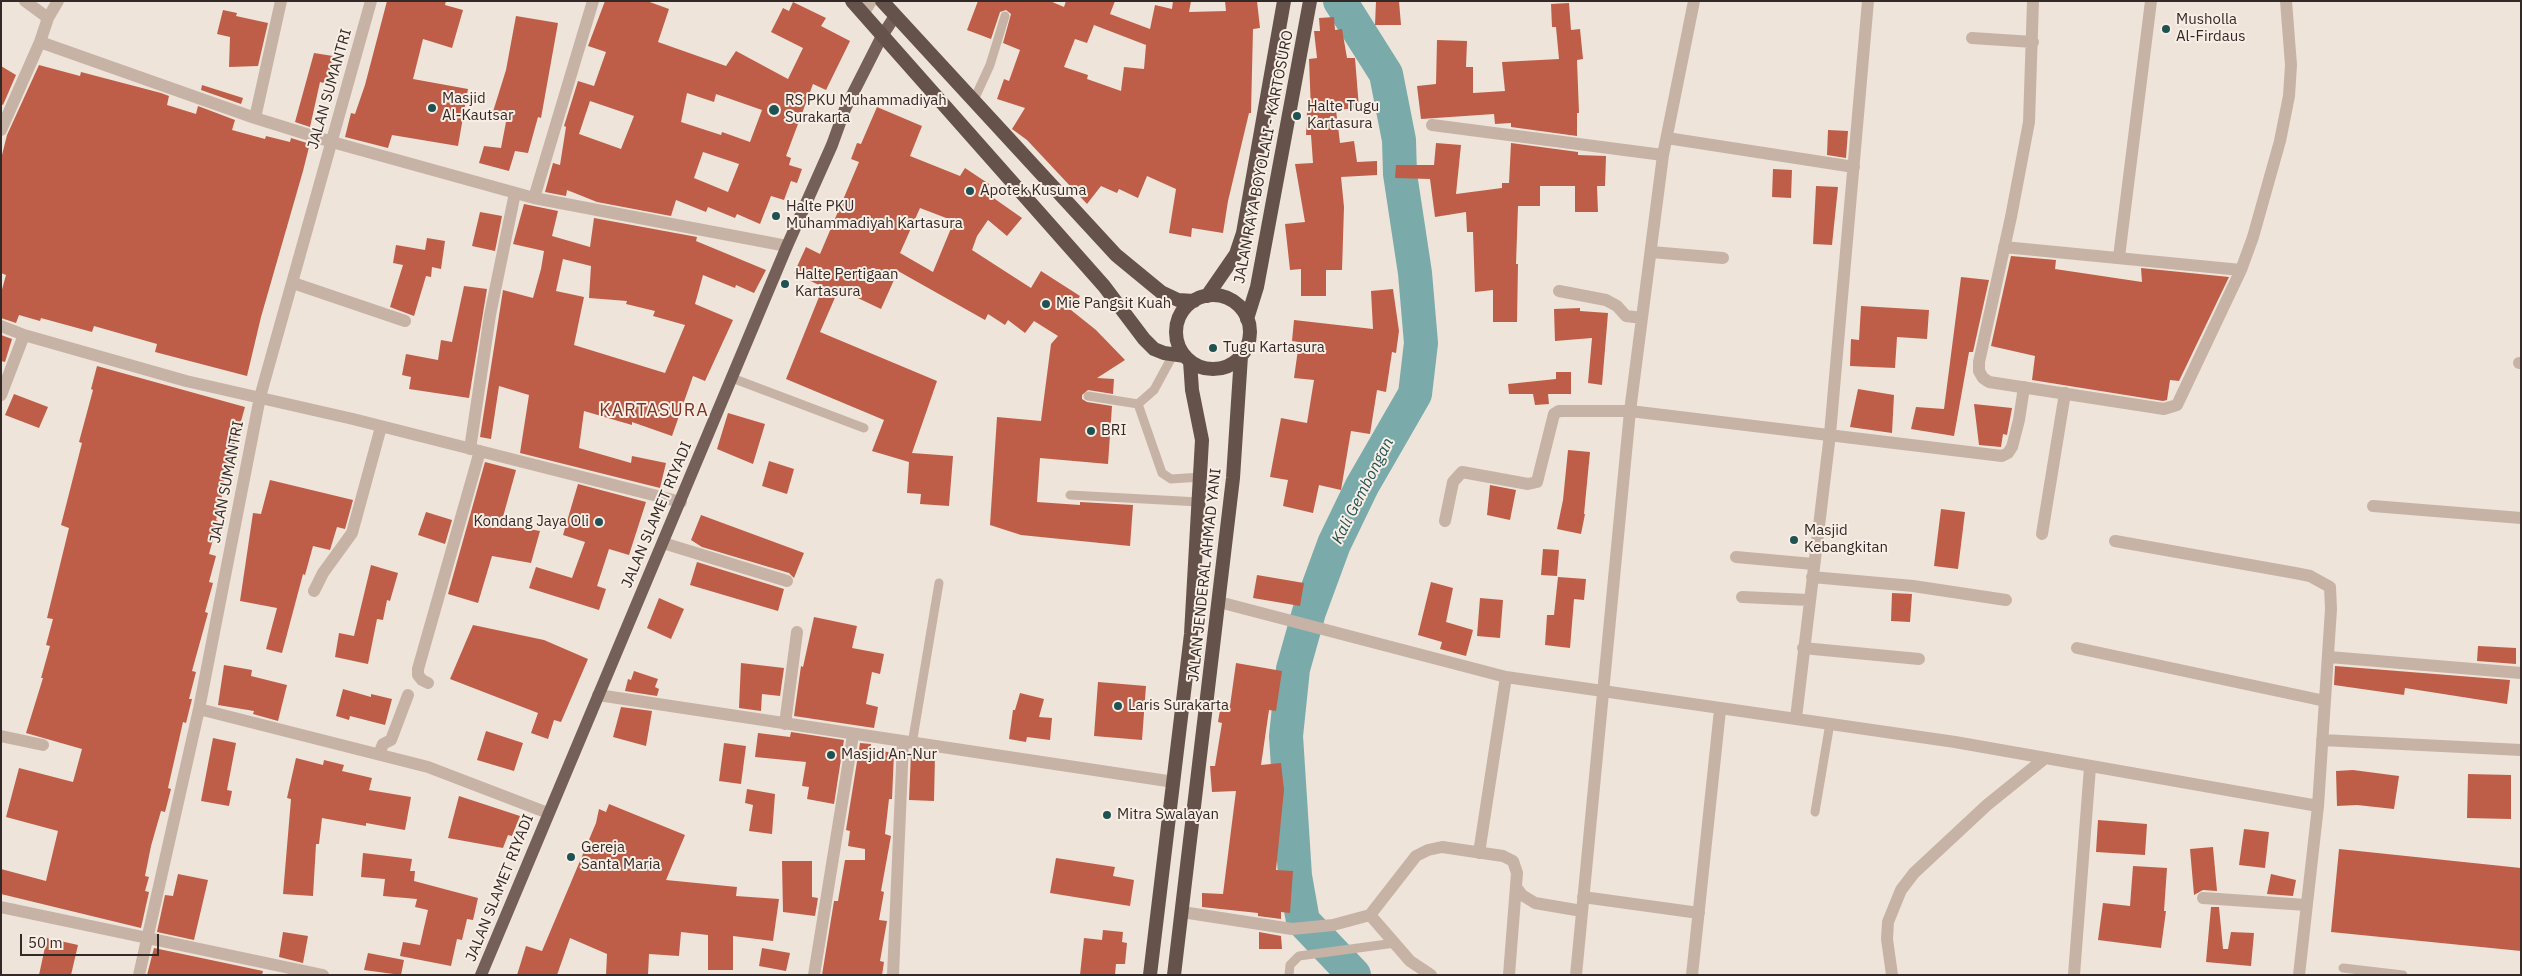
<!DOCTYPE html>
<html>
<head>
<meta charset="utf-8">
<style>
	body { margin:0 }
	#map { position:relative; width:2522px; height:976px; overflow:hidden; background:#efe4d9; font-family:"IBM Plex Sans",sans-serif }
	canvas { display:block }
	.frame { position:absolute; inset:0; border:2px solid #332a27; pointer-events:none }
	.scale { position:absolute; left:20px; top:934px; width:139px; height:22px; box-sizing:border-box; border:2px solid #332a27; border-top:0; padding-left:6px; font-size:15px; line-height:18px; white-space:nowrap; color:#332a27; -webkit-text-stroke:4px #f8eee5; paint-order:stroke }
</style>
</head>
<body>
<div id="map">
<canvas width="2522" height="976"></canvas>
<div class="frame"></div>
<div class="scale">50 m</div>
</div>
<script>
const g = document.querySelector('canvas').getContext('2d');
g.lineJoin = 'round';
const toPath = rows => new Path2D(rows.map(r => 'M' + r).join(''));
function stroke(path, color, width, dash) { g.strokeStyle = color; g.lineWidth = width; g.lineCap = dash ? 'butt' : 'round'; g.setLineDash(dash || []); g.stroke(path); }
function fill(path, color) { g.fillStyle = color; g.fill(path, 'evenodd'); }
function write(font, color, halo, rows, align = 'center') {
  g.font = font + ' "IBM Plex Sans",sans-serif'; g.lineWidth = 4; g.setLineDash([]); g.textBaseline = 'middle'; g.strokeStyle = halo; g.fillStyle = color; for (const [text, x, y, turn = 0] of rows) {
    g.save(); g.translate(x, y); g.rotate((+turn || 0) * Math.PI / 180); g.textAlign = isNaN(turn) ? turn : align; if (halo) g.strokeText(text, 0, 0); g.fillText(text, 0, 0); g.restore();
  }
}
const river = toPath([
	[1340,1,1386,74,1399,140,1400,174,1415,273,1421,343,1415,394,1362,486,1334,544,1309,612,1293,669,1286,736,1295,876,1303,921,1354,975]
]);
const building = toPath([
	[387,1,446,1,445,5,463,10,452,48,423,39,413,79,468,89,458,146,392,135,388,148,345,137,351,113,355,114,365,85],
	[605,1,647,1,669,9,658,42,726,66,736,51,788,79,803,48,771,32,783,8,789,11,793,2,826,18,821,26,850,41,826,90,813,84,786,156,791,158,789,165,802,169,797,183,791,181,784,200,771,196,760,224,737,214,735,218,708,207,706,212,676,200,671,216,597,202,567,190,566,196,545,192,553,163,560,165,566,127,564,126,578,81,594,86,606,52,588,46],
	[687,93,714,102,716,94,762,110,750,142,722,132,721,135,681,122],
	[590,101,634,116,621,149,579,134],
	[703,152,739,164,728,192,694,178],
	[978,1,1050,1,1064,7,1066,1,1115,1,1110,14,1150,29,1155,5,1172,9,1173,1,1191,1,1189,12,1226,11,1225,1,1257,1,1260,28,1253,29,1251,113,1249,113,1228,201,1223,233,1192,228,1191,237,1169,233,1176,189,1147,176,1138,198,1119,189,1117,193,1101,186,1087,204,1027,140,1012,129,1025,108,997,99,1004,79,1009,81,1020,50,1003,43,1011,14,1006,10,1000,12,991,39,967,30],
	[1094,25,1146,45,1144,69,1124,67,1121,91,1087,79,1088,75,1064,67,1075,39,1087,43],
	[1376,1,1399,1,1401,25,1375,25],
	[1569,3,1571,30,1580,29,1583,59,1577,60,1579,113,1577,113,1577,136,1511,127,1511,123,1495,124,1494,114,1421,119,1417,86,1436,84,1437,40,1467,41,1466,67,1473,67,1473,93,1505,91,1502,62,1559,59,1556,27,1552,27,1551,4],
	[223,10,237,13,236,16,268,23,258,66,229,67,230,37,217,34],
	[516,16,558,23,541,118,538,117,528,153,515,151,509,171,479,163,484,146,501,148,506,122,491,118,506,70],
	[1334,17,1335,30,1342,29,1347,58,1355,58,1359,108,1336,110,1340,143,1354,141,1357,162,1377,161,1377,175,1341,177,1344,207,1342,270,1326,270,1326,296,1301,296,1301,269,1290,270,1285,224,1305,222,1295,164,1313,163,1311,135,1306,135,1307,111,1311,112,1309,59,1317,58,1314,31,1320,31,1319,18],
	[314,53,333,56,327,84,320,82,310,127,295,122],
	[39,65,80,76,81,72,161,93,169,96,167,105,196,114,198,106,235,120,232,130,265,139,266,136,290,142,291,138,307,143,306,146,309,147,303,171,261,317,247,376,155,352,157,344,94,326,92,332,41,318,40,321,19,315,16,323,1,318,1,293,6,275,1,273,1,159,7,135],
	[1,66,16,75,3,105,1,104],
	[202,85,243,98,241,104,201,90],
	[877,107,922,126,910,156,960,176,965,168,989,184,985,192,1022,218,1007,236,988,220,977,236,972,250,1031,288,1041,271,1080,296,1071,310,1096,330,1125,360,1097,378,1114,379,1113,394,1088,390,1082,395,1082,399,1087,402,1112,406,1108,464,1040,458,1037,502,1080,505,1080,502,1133,505,1130,546,1021,535,990,525,997,417,1041,421,1051,344,1058,336,1034,321,1025,333,1008,320,1005,325,988,314,985,320,898,271,881,309,843,291,841,295,837,293,820,332,937,381,912,453,953,456,949,506,920,504,921,494,907,493,909,462,872,451,884,420,786,379,823,287,794,273,806,247,820,254,859,162,851,159,857,143,861,144],
	[920,208,954,221,933,272,900,253],
	[1828,130,1848,131,1846,158,1827,155],
	[1436,143,1461,145,1456,194,1502,188,1502,183,1509,183,1511,143,1578,152,1578,155,1606,156,1605,186,1597,186,1598,212,1575,212,1575,186,1540,186,1540,206,1518,206,1516,264,1518,264,1517,322,1493,322,1493,290,1475,292,1473,232,1467,232,1466,212,1435,217,1430,179,1395,178,1396,165,1434,165],
	[1773,169,1792,170,1791,198,1772,197],
	[1816,186,1838,187,1832,245,1813,244],
	[524,204,558,211,552,236,590,247,594,218,697,237,696,241,766,270,754,293,736,285,735,288,703,275,695,304,733,320,705,381,693,376,672,436,632,422,632,425,584,411,579,448,631,463,632,456,666,463,660,488,520,453,529,395,499,386,491,439,480,437,503,290,533,298,541,269,544,251,513,244],
	[563,259,591,266,589,298,627,301,626,304,655,311,653,316,685,325,665,373,574,345,584,297,556,291],
	[480,212,502,216,495,251,472,246],
	[427,238,445,241,441,269,432,267,431,277,426,276,414,316,390,307,403,265,393,263,396,245,425,250],
	[2011,256,2056,260,2055,269,2142,282,2141,268,2229,277,2179,381,2170,380,2167,400,2163,401,2032,380,2035,356,1991,346],
	[1961,277,1989,280,1973,352,1969,352,1954,436,1911,429,1916,407,1944,409],
	[464,286,487,289,469,398,409,389,411,377,402,375,406,354,438,360,441,340,452,342],
	[1393,289,1399,331,1396,353,1392,352,1386,392,1377,390,1370,434,1351,431,1341,490,1319,485,1313,513,1283,506,1288,480,1270,477,1281,418,1307,423,1314,380,1294,378,1299,342,1292,341,1294,320,1373,329,1371,291],
	[1861,306,1929,310,1927,339,1897,337,1895,368,1850,366,1851,339,1859,340],
	[1580,308,1580,311,1608,313,1602,385,1588,383,1592,338,1555,341,1554,309],
	[1,335,12,339,5,362,1,361],
	[97,366,245,407,221,492,223,492,216,520,218,521,209,554,216,556,209,582,213,583,205,612,208,613,192,671,196,672,189,699,192,699,186,723,183,722,168,788,171,789,165,812,161,811,151,846,145,876,149,877,145,891,149,892,141,928,1,894,1,869,46,881,58,831,6,817,19,768,73,782,82,749,26,733,43,678,41,678,50,646,46,645,53,619,47,618,69,528,61,525,82,443,79,442,93,390,91,389],
	[1556,372,1571,372,1571,394,1548,394,1549,404,1535,405,1533,394,1509,394,1508,384,1556,379],
	[1858,389,1894,395,1892,433,1850,427],
	[14,394,48,407,39,428,5,415],
	[1974,404,2012,408,2007,435,2003,434,2001,447,1979,445],
	[728,413,765,424,753,464,717,449],
	[1568,450,1590,452,1584,514,1585,514,1581,534,1557,529,1563,500],
	[769,461,794,469,787,494,762,486],
	[485,462,516,470,501,524,540,531,531,563,492,556,478,603,448,594],
	[270,480,353,500,345,529,337,527,330,550,313,546,305,575,303,574,282,653,266,649,277,608,240,601,253,513,261,514],
	[578,484,646,502,629,555,609,549,597,586,606,589,599,610,529,588,536,567,572,578,585,542,563,535],
	[1490,485,1516,490,1510,520,1487,515],
	[1941,509,1965,512,1958,569,1934,566],
	[426,512,452,520,445,544,418,535],
	[701,515,804,553,794,578,789,573,702,547,691,540],
	[1543,549,1559,550,1557,576,1541,575],
	[697,562,784,589,778,611,690,585],
	[371,565,398,573,390,601,387,600,383,620,377,619,368,664,335,657,339,633,354,636],
	[1257,575,1304,583,1300,606,1253,598],
	[1558,577,1586,579,1584,600,1574,599,1570,648,1545,645,1547,615,1554,615],
	[1431,582,1453,588,1446,622,1473,630,1466,656,1440,649,1442,642,1418,635],
	[1892,593,1912,594,1910,622,1891,621],
	[659,598,684,609,671,639,647,628],
	[1480,598,1503,600,1500,638,1477,636],
	[814,617,857,626,852,648,884,654,880,674,872,672,866,704,878,707,874,728,794,716,801,666,803,667],
	[473,625,544,640,588,659,561,722,554,720,548,739,531,733,538,713,450,679],
	[2478,646,2516,648,2516,664,2477,661],
	[741,663,784,668,780,696,762,694,761,711,739,708],
	[1236,663,1282,671,1276,711,1269,710,1261,765,1281,763,1284,790,1276,870,1293,871,1290,913,1281,912,1281,919,1258,916,1258,913,1202,907,1202,893,1223,894,1236,791,1212,792,1210,766,1215,766,1222,723,1218,722,1221,704,1230,706],
	[224,665,252,670,251,676,287,685,278,721,253,714,254,711,218,705],
	[2335,666,2510,680,2507,704,2405,688,2404,695,2334,685],
	[634,671,658,679,655,687,659,689,657,696,625,691,628,679,631,680],
	[1098,682,1146,686,1142,740,1094,736],
	[343,689,371,697,371,694,392,699,385,725,350,716,349,720,336,716],
	[1020,693,1044,699,1039,717,1052,718,1050,740,1027,737,1026,742,1009,739,1013,710,1015,710],
	[621,707,652,711,646,746,613,737],
	[486,731,523,743,514,771,477,760],
	[791,732,844,740,834,804,807,799,809,787,802,786,806,762,755,757,758,733,790,737],
	[213,738,236,743,227,790,232,791,229,806,201,801],
	[724,743,746,746,741,784,719,781],
	[860,743,871,744,870,749,894,753,892,799,889,799,885,834,891,836,881,891,884,892,879,920,887,921,880,961,884,962,882,975,822,975,834,901,838,901,845,860,865,860,865,849,848,846,850,831,846,830],
	[911,753,935,755,934,801,909,800],
	[296,758,323,765,324,760,344,765,342,771,372,778,369,790,411,797,405,830,366,823,366,826,322,818,319,844,316,844,313,896,283,894,291,799,287,798],
	[2353,770,2399,776,2394,809,2357,805,2337,806,2336,771],
	[2468,774,2511,775,2511,819,2467,818],
	[747,789,775,794,772,834,749,831,753,805,745,803],
	[459,796,520,816,512,836,508,835,503,848,448,838],
	[609,804,685,835,666,880,737,887,736,896,779,899,773,941,733,936,733,970,708,970,708,935,681,932,679,956,649,954,648,975,606,975,607,954,570,938,557,975,517,975,526,946,542,951,596,823,599,809,606,812],
	[2098,820,2147,824,2145,855,2096,852],
	[2244,829,2269,832,2265,868,2239,865],
	[2213,847,2217,891,2203,890,2194,895,2190,849],
	[2339,849,2521,868,2521,951,2331,932],
	[363,853,412,859,410,871,415,871,414,881,478,898,473,920,467,919,462,940,457,939,451,966,400,956,403,942,420,945,428,910,415,907,417,899,383,896,385,879,361,877],
	[1056,858,1115,867,1113,876,1134,880,1130,906,1050,893],
	[782,861,812,861,812,897,818,898,815,916,783,912],
	[2133,866,2167,868,2164,911,2166,911,2161,948,2098,940,2103,903,2130,906],
	[178,874,208,880,194,940,157,932,165,895,173,896],
	[2271,874,2296,880,2293,896,2267,894],
	[2211,907,2219,907,2223,949,2228,949,2231,932,2254,933,2251,966,2206,962],
	[1103,930,1123,932,1122,942,1127,943,1125,964,1116,964,1115,975,1080,975,1084,938,1102,940],
	[283,932,308,936,303,963,279,957],
	[1259,932,1281,936,1282,949,1259,949],
	[47,938,78,945,71,975,39,975],
	[154,948,263,971,262,975,147,975],
	[762,948,790,953,786,971,759,966],
	[368,953,404,960,401,975,364,970]
]);
const service = toPath([
	[973,102,990,65,1005,16],
	[732,378,864,428],
	[1088,396,1138,404,1154,390,1173,355],
	[1138,404,1162,473,1171,479,1201,477],
	[1070,495,1199,502],
	[912,744,939,583],
	[1815,812,1830,723],
	[2343,968,2403,975],
	[1289,975,1290,965,1299,956,1395,943]
]);
const minor = toPath([
	[25,1,48,18],
	[2033,1,2029,122,2011,217,1979,362,1979,371,1983,378,1989,382,2164,409,2177,405,2241,270,2253,237,2280,141,2289,96,2291,65,2286,1],
	[863,14,871,1],
	[1972,38,2033,42],
	[40,42,255,118,332,142,534,198,787,246],
	[255,118,281,1],
	[1432,125,1663,155],
	[1,130,40,42,48,18,58,1],
	[1667,138,1854,167],
	[534,198,593,1],
	[2004,247,2241,270],
	[1651,252,1723,258],
	[2119,257,2151,1],
	[293,283,405,321],
	[1559,291,1606,300,1617,306,1626,316,1642,318],
	[1,326,24,335],
	[2519,363,2521,363],
	[1,395,24,335,186,381,353,419,681,502],
	[470,449,490,315,515,193],
	[2373,506,2521,518],
	[1445,521,1453,482,1462,472,1528,484,1537,482,1554,414,1559,411,1630,411,2002,456,2008,453,2012,447,2019,420,2024,387],
	[2042,534,2065,393],
	[2115,541,2295,573,2310,576,2330,587,2331,609,2318,806,2299,975],
	[663,543,787,581],
	[1736,557,1813,564],
	[1812,577,1913,586,2006,600],
	[314,591,323,573,352,533,381,427],
	[1742,597,1809,600],
	[1219,602,1506,677,1955,742,2318,806],
	[1803,648,1919,659],
	[2077,648,2325,701],
	[2329,657,2521,673],
	[428,683,422,680,418,675,418,669,480,451],
	[598,695,1174,782],
	[199,709,428,767,548,813],
	[1796,718,1830,434,1868,1],
	[785,724,797,632],
	[1,736,43,745],
	[2322,740,2521,750],
	[379,754,383,744,391,740,408,695],
	[1479,853,1506,677],
	[1516,887,1522,895,1535,903,1582,911],
	[1583,897,1699,913],
	[2203,898,2306,905],
	[1,907,323,975],
	[1182,912,1292,929,1333,925,1370,915,1410,961,1431,975],
	[1370,915,1416,856,1428,850,1442,847,1503,856,1513,861,1517,873,1509,975],
	[139,975,199,709,260,397,371,1],
	[814,975,853,735],
	[893,975,903,743],
	[1576,975,1630,411,1663,155,1694,1],
	[1692,975,1720,710],
	[1892,975,1887,939,1888,922,1901,890,1914,873,1987,805,2044,759],
	[2074,975,2090,767]
]);
const primary = toPath([
	[481,975,787,246,832,145,845,109,882,36,895,16]
]);
const trunk = toPath([
	[852,1,1104,286,1144,339,1154,349,1164,353,1185,356],
	[882,1,1116,255,1161,292,1178,300,1194,301],
	'1176 332a37 37 0 1 1 74 0a37 37 0 1 1-74 0Z',
	[1207,296,1236,254,1243,233,1284,1],
	[1247,319,1257,287,1310,1],
	[1150,975,1191,634,1202,440,1192,390,1190,361],
	[1174,975,1233,478,1241,356]
]);
const markers = [
	[2166,29,5,"#1f5252"],
	[432,108,5,"#1f5252"],
	[774,110,6,"#1f5252"],
	[1297,116,5,"#1f5252"],
	[970,191,5,"#1f5252"],
	[776,216,5,"#1f5252"],
	[785,284,5,"#1f5252"],
	[1046,304,5,"#1f5252"],
	[1213,348,5,"#1f5252"],
	[1091,431,5,"#1f5252"],
	[599,522,5,"#1f5252"],
	[1794,540,5,"#1f5252"],
	[1118,706,5,"#1f5252"],
	[831,755,5,"#1f5252"],
	[1107,815,5,"#1f5252"],
	[571,857,5,"#1f5252"]
];
const poiNames = [
	["Musholla",2176,20],
	["Al-Firdaus",2176,37],
	["Masjid",442,99],
	["Al-Kautsar",442,116],
	["RS PKU Muhammadiyah",785,101],
	["Surakarta",785,118],
	["Halte Tugu",1307,107],
	["Kartasura",1307,124],
	["Apotek Kusuma",980,191],
	["Halte PKU",786,207],
	["Muhammadiyah Kartasura",786,224],
	["Halte Pertigaan",795,275],
	["Kartasura",795,292],
	["Mie Pangsit Kuah",1056,304],
	["Tugu Kartasura",1223,348],
	["BRI",1101,431],
	["Kondang Jaya Oli",589,522,"right"],
	["Masjid",1804,531],
	["Kebangkitan",1804,548],
	["Laris Surakarta",1128,706],
	["Masjid An-Nur",841,755],
	["Mitra Swalayan",1117,815],
	["Gereja",581,848],
	["Santa Maria",581,865]
];
const streetNames = [
	["JALAN SUMANTRI",330,89,-74],
	["JALAN RAYA BOYOLALI - KARTOSURO",1264,157,-79],
	["JALAN SUMANTRI",227,482,-79],
	["JALAN SLAMET RIYADI",657,515,-67],
	["JALAN JENDERAL AHMAD YANI",1205,575,-84],
	["JALAN SLAMET RIYADI",500,888,-68]
];
const waterNames = [
	["Kali Gembongan",1363,491,-63]
];
const quarterNames = [
	["KARTASURA",654,411]
];
stroke(river, '#7aabaa', 34);
fill(building, '#bf5e48');
stroke(service, '#c7b3a6', 9);
stroke(minor, '#c7b3a6', 12);
stroke(primary, '#746058', 12);
stroke(trunk, '#64524b', 14);
for (const [x, y, r, color] of markers) { const dot = new Path2D(); dot.arc(x, y, r, 0, 2 * Math.PI); g.fillStyle = color; g.fill(dot); stroke(dot, '#f8eee5', 2); }
write('15px', '#332a27', '#f8eee5', poiNames, 'left');
write('15px', '#332a27', '#f8eee5', streetNames);
write('italic 16px', '#1f5252', '#f8eee5', waterNames);
g.letterSpacing = '1px';
write('18px', '#7d3425', '#f8eee5', quarterNames);
g.letterSpacing = '0px';
</script>
</body>
</html>
